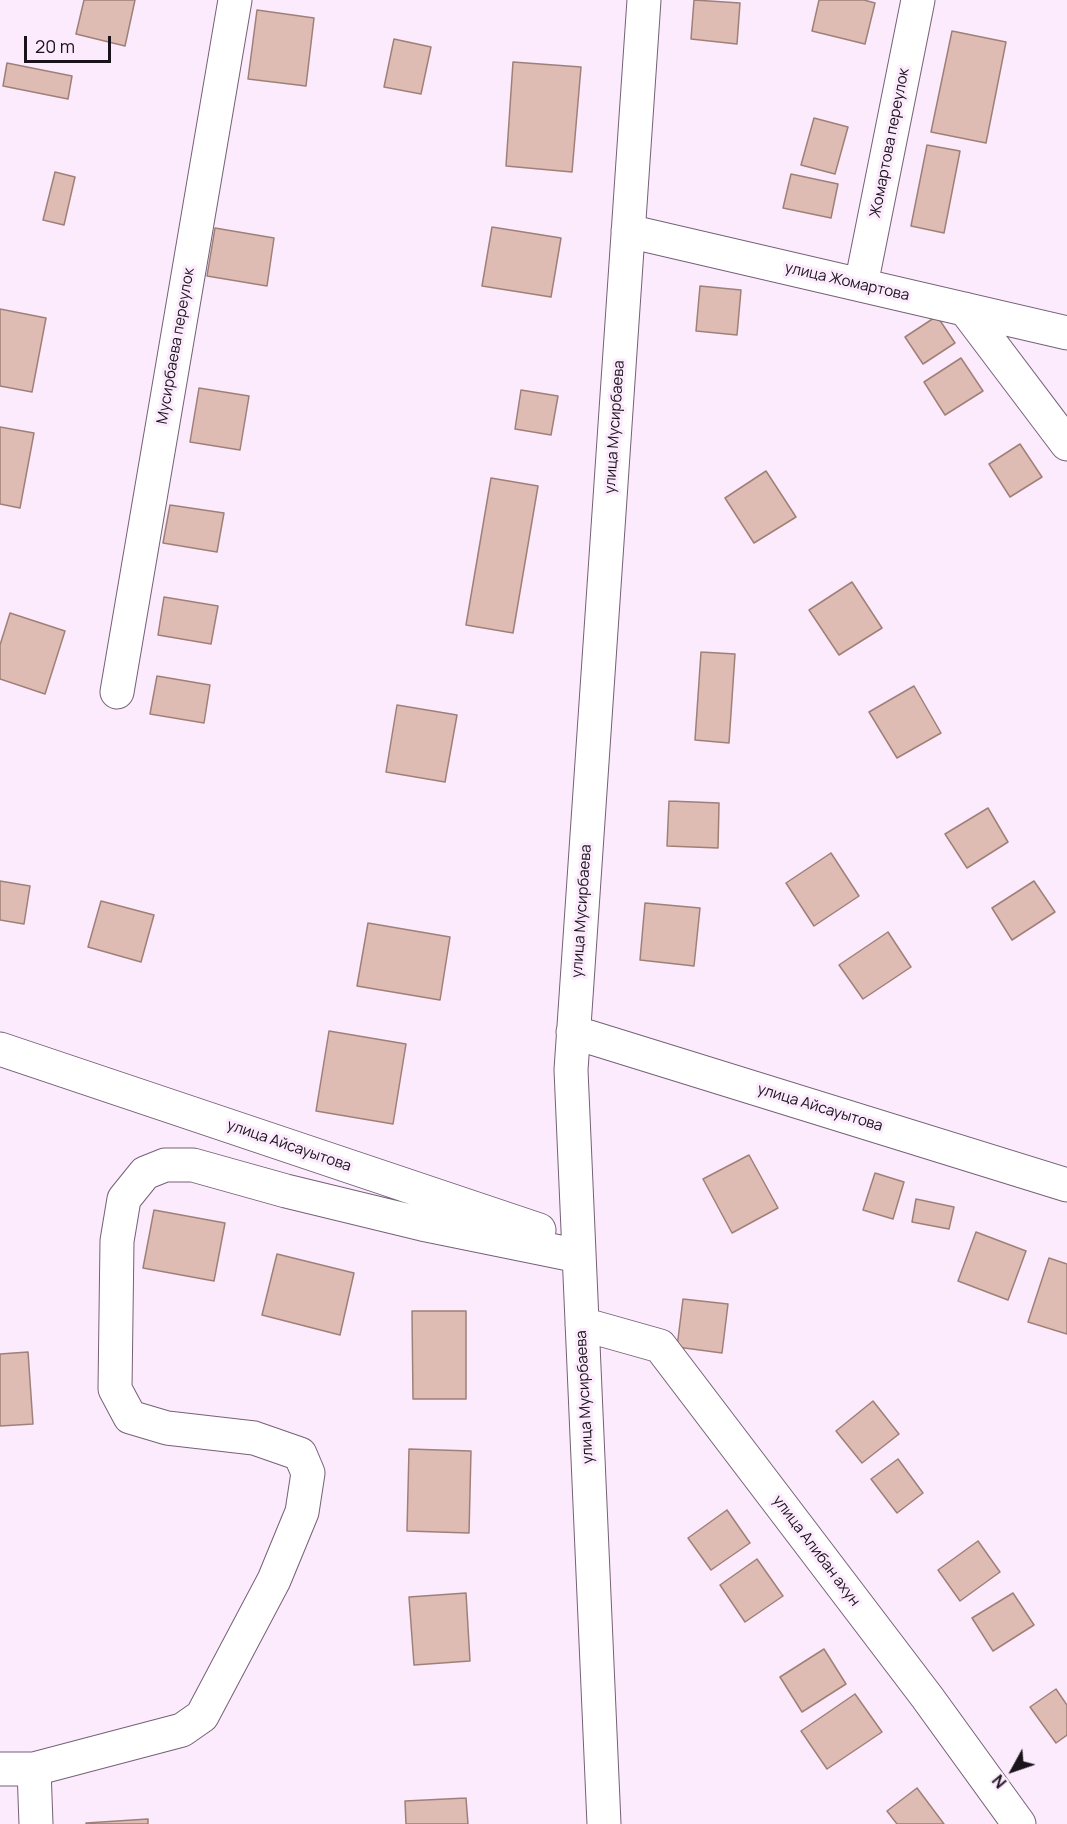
<!DOCTYPE html>
<html>
<head>
<meta charset="utf-8">
<style>
	body { margin:0 }
	#map { position:relative; width:1067px; height:1824px; overflow:hidden; background:#fceafd; font-family:Manrope,sans-serif }
	canvas { display:block }
	.north { position:absolute; left:983px; top:1740px; width:60px; height:60px; -webkit-text-stroke:4px #fceafd; paint-order:stroke; rotate:230deg; font-size:16px; font-weight:700; line-height:24px; text-align:center; color:#1a131b }
	.north::after { content:''; display:block; margin:auto; width:21px; height:27px; background:#1a131b; clip-path:polygon(50% 0,100% 100%,50% 72%,0 100%) }
	.scale { position:absolute; left:24px; top:36px; width:87px; height:27px; box-sizing:border-box; border:3px solid #1a131b; border-top:0; padding-left:8px; font-size:18px; line-height:21px; white-space:nowrap; color:#1a131b; -webkit-text-stroke:4px #fceafd; paint-order:stroke }
</style>
</head>
<body>
<div id="map">
<canvas width="1067" height="1824"></canvas>
<div class="north">N</div>
<div class="scale">20 m</div>
</div>
<script>
const g = document.querySelector('canvas').getContext('2d');
g.lineJoin = 'round';
function fill(path, color) { g.fillStyle = color; g.fill(path, 'evenodd'); }
const toPath = rows => new Path2D(rows.map(r => 'M' + r).join(''));
function stroke(path, color, width, dash) { g.strokeStyle = color; g.lineWidth = width; g.lineCap = dash ? 'butt' : 'round'; g.setLineDash(dash || []); g.stroke(path); }
function write(font, color, halo, rows, align = 'center') {
  g.font = font + ' Manrope,sans-serif'; g.lineWidth = 6; g.setLineDash([]); g.textBaseline = 'middle'; g.strokeStyle = halo; g.fillStyle = color; for (const [text, x, y, turn = 0] of rows) {
    g.save(); g.translate(x, y); g.rotate((+turn || 0) * Math.PI / 180); g.textAlign = isNaN(turn) ? turn : align; if (halo) g.strokeText(text, 0, 0); g.fillText(text, 0, 0); g.restore();
  }
}
const building = toPath([
	[84,0,135,0,125,46,76,34,84,0],
	[694,0,740,3,737,44,691,39,694,0],
	[819,0,864,0,875,3,865,44,812,31,819,0],
	[257,10,314,18,306,86,248,79,257,10],
	[952,31,1006,42,986,143,931,132,952,31],
	[394,39,431,47,421,94,384,87,394,39],
	[513,62,581,67,572,172,506,166,513,62],
	[7,63,72,76,68,99,3,86,7,63],
	[814,118,848,127,835,174,801,165,814,118],
	[927,145,960,151,944,233,911,226,927,145],
	[55,172,75,177,64,225,43,220,55,172],
	[791,174,838,184,831,218,783,208,791,174],
	[492,227,561,238,551,297,482,286,492,227],
	[215,228,274,238,267,286,207,276,215,228],
	[700,286,741,290,737,335,696,331,700,286],
	[0,309,46,318,32,392,0,386,0,309],
	[937,316,955,343,923,364,905,337,937,316],
	[961,358,983,391,945,415,924,382,961,358],
	[199,388,249,396,240,450,190,442,199,388],
	[521,390,558,396,551,435,515,429,521,390],
	[0,427,34,433,20,508,0,504,0,427],
	[1020,444,1042,477,1010,497,989,464,1020,444],
	[766,471,796,517,754,543,725,498,766,471],
	[491,478,538,486,513,633,466,625,491,478],
	[170,505,224,513,217,552,163,543,170,505],
	[852,582,882,628,839,655,809,610,852,582],
	[164,597,218,606,211,644,158,635,164,597],
	[10,613,65,631,45,694,0,679,0,645,10,613],
	[701,652,735,654,729,743,695,740,701,652],
	[157,676,210,685,204,723,150,714,157,676],
	[914,686,941,733,897,758,869,712,914,686],
	[397,705,457,715,445,782,386,772,397,705],
	[669,801,719,803,718,848,667,846,669,801],
	[988,808,1008,842,967,868,945,834,988,808],
	[831,853,859,896,814,926,786,883,831,853],
	[0,881,30,886,24,924,0,920,0,881],
	[1034,881,1055,912,1012,940,992,908,1034,881],
	[101,901,154,915,141,962,88,947,101,901],
	[645,903,700,908,694,966,640,960,645,903],
	[368,923,450,937,440,1000,357,986,368,923],
	[888,932,911,967,863,999,839,965,888,932],
	[329,1031,406,1044,393,1124,316,1111,329,1031],
	[749,1155,778,1208,732,1233,703,1179,749,1155],
	[875,1173,904,1182,893,1219,863,1210,875,1173],
	[916,1199,954,1207,949,1229,912,1222,916,1199],
	[154,1210,225,1223,214,1281,143,1268,154,1210],
	[976,1232,1026,1251,1008,1300,958,1281,976,1232],
	[277,1254,354,1273,340,1335,262,1315,277,1254],
	[1049,1258,1067,1264,1067,1334,1028,1322,1049,1258],
	[683,1299,728,1304,722,1353,677,1347,683,1299],
	[412,1311,466,1311,466,1399,413,1399,412,1311],
	[28,1352,33,1424,0,1426,0,1354,28,1352],
	[873,1401,899,1434,862,1463,836,1431,873,1401],
	[409,1449,471,1451,469,1533,407,1531,409,1449],
	[898,1459,923,1493,897,1513,871,1479,898,1459],
	[727,1510,750,1543,711,1570,688,1538,727,1510],
	[978,1541,1000,1572,960,1601,938,1570,978,1541],
	[757,1559,783,1596,745,1622,720,1585,757,1559],
	[466,1593,470,1661,414,1665,409,1597,466,1593],
	[1013,1593,1034,1625,993,1651,972,1618,1013,1593],
	[824,1649,846,1684,802,1712,780,1677,824,1649],
	[1056,1689,1067,1705,1067,1735,1056,1743,1030,1707,1056,1689],
	[855,1694,882,1732,827,1769,801,1731,855,1694],
	[917,1788,944,1824,897,1824,887,1811,917,1788],
	[466,1798,468,1824,406,1824,405,1801,466,1798],
	[148,1819,148,1824,86,1824,86,1823,148,1819]
]);
const minor = toPath([
	[628,231,1067,333],
	[861,285,918,0],
	[965,309,1067,444],
	[117,692,235,0],
	[573,1032,1067,1185],
	[0,1049,539,1230],
	[582,1324,660,1346,927,1697,1019,1824],
	[0,1769,34,1769,182,1730,202,1716,274,1580,302,1512,308,1473,300,1454,254,1438,167,1428,130,1417,115,1389,117,1241,124,1199,145,1173,165,1165,193,1165,286,1191,422,1224,579,1256],
	[34,1769,36,1824],
	[604,1824,571,1070,644,0]
]);
const streetNames = [
	["Жомартова переулок",890,143,-79],
	["улица Жомартова",847,282,13],
	["Мусирбаева переулок",176,346,-80],
	["улица Мусирбаева",615,427,-86],
	["улица Мусирбаева",582,911,-86],
	["улица Айсауытова",820,1108,17],
	["улица Айсауытова",289,1146,19],
	["улица Мусирбаева",585,1397,-93],
	["улица Алибан ахун",816,1551,53]
];
fill(building, '#dfbcb3');
stroke(building, '#9f8078', 1.5);
stroke(minor, '#756176', 35);
stroke(minor, '#fff', 33);
write('15px', '#1a131b', '#fceafd', streetNames);
</script>
</body>
</html>
